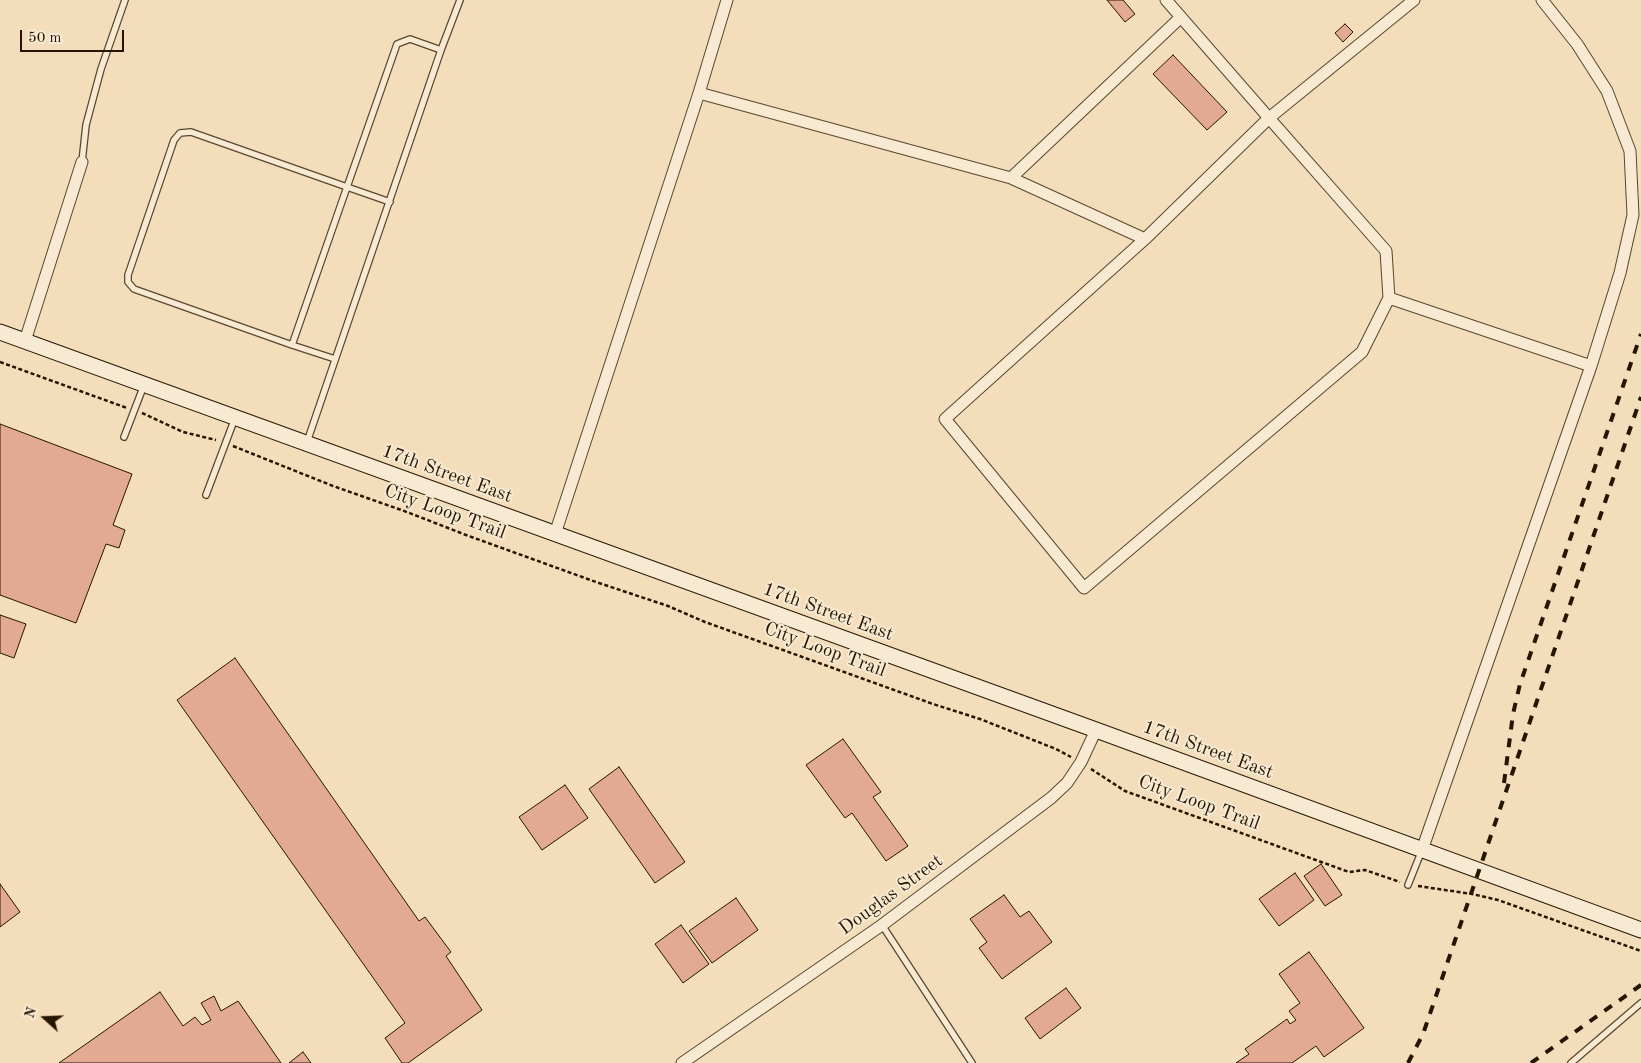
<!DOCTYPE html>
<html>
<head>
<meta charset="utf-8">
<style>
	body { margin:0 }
	#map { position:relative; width:1641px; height:1063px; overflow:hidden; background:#f3ddba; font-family:"Old Standard TT",serif }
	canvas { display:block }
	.north { position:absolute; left:20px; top:993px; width:50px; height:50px; -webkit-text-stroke:4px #f7e9d2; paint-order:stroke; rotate:290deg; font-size:14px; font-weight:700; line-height:20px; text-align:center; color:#261500 }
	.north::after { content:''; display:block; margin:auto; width:18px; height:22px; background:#261500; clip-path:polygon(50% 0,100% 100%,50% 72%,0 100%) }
	.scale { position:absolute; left:20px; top:30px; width:104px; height:22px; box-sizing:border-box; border:2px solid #261500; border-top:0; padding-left:6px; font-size:15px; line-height:18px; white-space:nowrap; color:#261500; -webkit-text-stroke:4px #f7e9d2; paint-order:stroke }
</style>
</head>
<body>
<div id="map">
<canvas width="1641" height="1063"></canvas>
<div class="north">N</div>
<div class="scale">50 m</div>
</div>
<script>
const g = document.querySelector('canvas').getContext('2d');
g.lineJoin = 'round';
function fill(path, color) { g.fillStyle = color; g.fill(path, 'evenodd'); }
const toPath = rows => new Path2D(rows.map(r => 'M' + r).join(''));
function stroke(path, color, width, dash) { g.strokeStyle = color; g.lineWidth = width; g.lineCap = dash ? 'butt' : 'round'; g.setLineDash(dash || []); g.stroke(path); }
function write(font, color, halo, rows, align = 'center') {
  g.font = font + ' "Old Standard TT",serif'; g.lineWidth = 4; g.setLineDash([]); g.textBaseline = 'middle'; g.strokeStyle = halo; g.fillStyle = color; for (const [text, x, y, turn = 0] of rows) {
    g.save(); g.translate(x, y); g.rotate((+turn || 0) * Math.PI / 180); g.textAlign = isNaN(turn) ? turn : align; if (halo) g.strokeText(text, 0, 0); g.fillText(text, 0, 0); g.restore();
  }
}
const building = toPath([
	[1107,0,1123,0,1135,14,1125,22,1107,0],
	[1345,24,1353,32,1343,42,1335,33,1345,24],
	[1173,55,1227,112,1207,130,1153,74,1173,55],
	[0,424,132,474,113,525,125,530,119,548,106,544,76,623,0,595,0,424],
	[0,615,26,624,14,658,0,653,0,615],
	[235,658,419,921,425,917,451,952,446,956,482,1010,408,1063,402,1063,385,1038,405,1023,177,700,235,658],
	[843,739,881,792,873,797,908,846,886,861,852,813,845,818,806,765,843,739],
	[619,767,685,862,655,883,589,789,619,767],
	[565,785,588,818,542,850,519,817,565,785],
	[1321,864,1342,895,1325,906,1304,876,1321,864],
	[1295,873,1314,900,1279,926,1259,899,1295,873],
	[0,884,20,912,0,927,0,884],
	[1004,895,1020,917,1029,911,1052,942,1002,979,979,948,987,942,970,919,1004,895],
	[736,898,758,930,712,963,689,931,736,898],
	[681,925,709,964,683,983,655,944,681,925],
	[1309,952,1364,1028,1324,1057,1316,1046,1292,1063,1236,1063,1249,1054,1245,1049,1287,1019,1290,1024,1296,1020,1289,1011,1300,1003,1279,974,1309,952],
	[1066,988,1081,1008,1040,1039,1025,1018,1066,988],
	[160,992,183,1026,195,1017,202,1025,211,1020,201,1003,214,996,221,1011,238,1001,281,1063,59,1063,160,992],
	[303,1052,311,1063,289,1063,303,1052]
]);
const path = toPath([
	[0,362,127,408],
	[142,413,183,432,216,440],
	[233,446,333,486,407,512,466,535,596,582,668,606,705,622,933,704,980,719,1056,749,1071,757],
	[1091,769,1125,791,1349,872,1365,870,1400,882],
	[1418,886,1472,894,1498,900,1641,951]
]);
const lane = toPath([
	[82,162,86,125,101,69,125,0],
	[390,202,347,187,397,44,410,39,441,50],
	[292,345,347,187,191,132,180,133,174,140,128,275,128,282,134,289,292,345,335,359],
	[124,437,144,385],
	[307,442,441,50,460,0],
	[206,495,235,418],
	[1408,885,1422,850],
	[882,925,972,1063],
	[1571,1063,1641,1003]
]);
const street = toPath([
	[1166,0,1269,118,1386,251,1389,298,1362,352,1084,588,945,419,1145,239,1269,118,1414,0],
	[699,93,1011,178,1145,239],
	[1011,178,1181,17],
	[1389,298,1591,366,1620,273,1633,215,1630,151,1607,91,1577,44,1542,0],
	[25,341,82,162],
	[555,534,699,93,727,0],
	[1422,850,1591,366],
	[682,1063,882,925,1051,798,1067,783,1081,762,1096,730]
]);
const secondary = toPath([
	[0,332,1096,730,1641,930]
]);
const rail = toPath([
	[1504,783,1513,714,1520,684,1641,334],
	[1408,1063,1423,1034,1641,397],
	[1531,1063,1641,985]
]);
const streetNames = [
	["17th Street East",447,474,20],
	["City Loop Trail",445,512,20],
	["17th Street East",828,612,20],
	["City Loop Trail",825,650,20],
	["17th Street East",1208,750,20],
	["City Loop Trail",1199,803,20],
	["Douglas Street",891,895,-36]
];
fill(building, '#e3aa93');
stroke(building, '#261500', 1);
stroke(lane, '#59472e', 8);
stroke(street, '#59472e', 13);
stroke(secondary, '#261500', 17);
stroke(path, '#261500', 2.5, [4, 2.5]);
stroke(lane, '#f7e9d2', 5.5);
stroke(street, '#f7e9d2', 11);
stroke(secondary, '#f7e9d2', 15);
stroke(rail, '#261500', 4, [9, 9]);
write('19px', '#261500', '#f7e9d2', streetNames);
</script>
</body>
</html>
